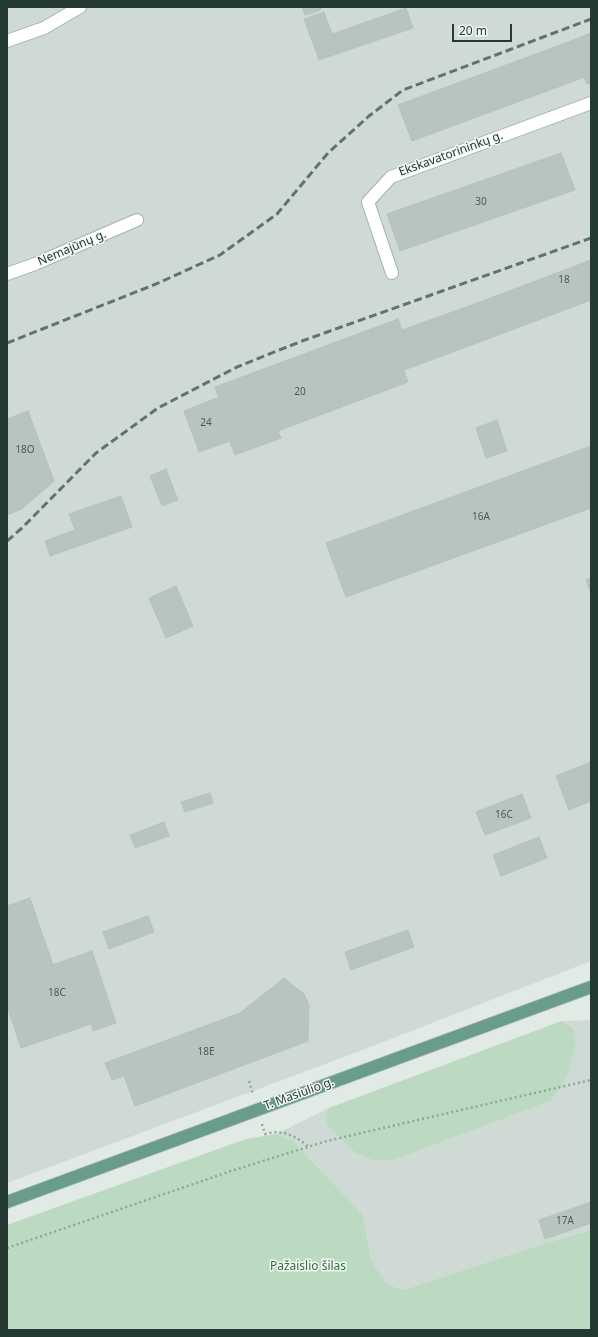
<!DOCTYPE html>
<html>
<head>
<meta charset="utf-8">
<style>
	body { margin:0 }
	#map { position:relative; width:598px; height:1337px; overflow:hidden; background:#e1eae5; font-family:"Noto Sans",sans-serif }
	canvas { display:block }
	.frame { position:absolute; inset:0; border:8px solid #233931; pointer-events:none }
	.scale { position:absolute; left:452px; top:24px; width:60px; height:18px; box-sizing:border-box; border:2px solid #233931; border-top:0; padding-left:5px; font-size:12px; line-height:14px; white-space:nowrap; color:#233931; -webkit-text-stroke:3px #f2f7f4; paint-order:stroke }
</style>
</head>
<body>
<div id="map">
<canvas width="598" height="1337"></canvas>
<div class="frame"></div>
<div class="scale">20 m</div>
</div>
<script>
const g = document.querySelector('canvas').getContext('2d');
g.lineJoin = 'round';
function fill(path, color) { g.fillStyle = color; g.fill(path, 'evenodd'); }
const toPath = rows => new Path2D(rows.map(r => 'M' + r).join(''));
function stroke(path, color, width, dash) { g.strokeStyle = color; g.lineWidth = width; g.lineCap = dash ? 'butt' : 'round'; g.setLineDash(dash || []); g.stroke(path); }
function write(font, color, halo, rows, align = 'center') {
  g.font = font + ' "Noto Sans",sans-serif'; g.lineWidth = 3; g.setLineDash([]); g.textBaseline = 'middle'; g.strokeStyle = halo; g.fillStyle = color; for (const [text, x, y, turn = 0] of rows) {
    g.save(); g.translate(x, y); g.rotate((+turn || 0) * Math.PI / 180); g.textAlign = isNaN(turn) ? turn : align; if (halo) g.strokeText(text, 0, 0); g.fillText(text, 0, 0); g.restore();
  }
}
const built = toPath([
	[7,7,591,7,591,961,360,1051,7,1183],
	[591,1020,591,1230,536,1246,403,1290,387,1284,371,1260,363,1215,292,1140,276,1134,329,1108,562,1021]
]);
const green = toPath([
	[562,1021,574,1030,576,1042,567,1077,550,1101,393,1160,373,1160,356,1153,327,1125,326,1119,329,1108],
	[276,1134,292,1140,363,1215,371,1260,387,1284,403,1290,536,1246,591,1230,591,1330,7,1330,7,1225,246,1139]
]);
const building = toPath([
	[302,7,320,7,321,10,305,15,302,7],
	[406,8,413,28,319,60,304,19,324,12,332,34,406,8],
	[591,33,591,83,587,84,571,41,591,33],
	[571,41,585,77,412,141,398,105,571,41],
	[561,153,575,190,400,251,387,214,561,153],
	[591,260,591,300,485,340,472,305,591,260],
	[472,305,485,340,415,366,402,330,472,305],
	[398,319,415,366,404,370,408,382,278,431,281,438,235,455,214,399,219,398,215,387,398,319],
	[214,399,230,441,199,452,184,411,214,399],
	[28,411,54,481,22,509,7,515,7,419,28,411],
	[497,420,507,451,486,458,476,428,497,420],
	[591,446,591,508,346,597,326,543,591,446],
	[166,469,178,500,162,506,150,476,166,469],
	[121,496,132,527,50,556,45,541,75,530,69,514,121,496],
	[591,578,591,593,586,580,591,578],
	[176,586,193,626,166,638,149,598,176,586],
	[591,762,591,801,569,810,556,776,591,762],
	[210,793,213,803,185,812,181,802,210,793],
	[522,794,531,818,485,835,476,812,522,794],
	[164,822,169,836,135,848,130,835,164,822],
	[539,837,547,858,501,876,493,855,539,837],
	[30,898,53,965,7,981,7,906,30,898],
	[148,916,154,932,109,949,103,932,148,916],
	[408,930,414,947,351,970,345,952,408,930],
	[92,951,116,1023,93,1031,91,1024,21,1048,7,1006,7,981,92,951],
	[284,978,304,994,309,1005,308,1041,135,1106,124,1076,112,1080,105,1063,240,1013,284,978],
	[591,1202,591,1223,545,1239,539,1220,591,1202]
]);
const path = toPath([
	[249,1081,253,1094],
	[262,1124,265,1134,274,1132,285,1133,297,1138,308,1146],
	[7,1248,231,1171,327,1141,591,1080]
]);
const minor = toPath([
	[7,41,44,28,80,7],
	[392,273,368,202,391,177,591,103],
	[7,274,35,264,137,220]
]);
const major = toPath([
	[7,1202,591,987]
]);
const rail = toPath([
	[7,343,156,284,220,255,277,214,328,153,369,116,403,90,591,19],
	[7,541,22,528,96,453,158,408,237,367,302,341,591,238]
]);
const numberNames = [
	["30",481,202],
	["18",564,280],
	["20",300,392],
	["24",206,423],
	["18O",25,450],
	["16A",481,517],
	["16C",504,815],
	["18C",57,993],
	["18E",206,1052],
	["17A",565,1221]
];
const streetNames = [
	["Ekskavatorininkų g.",451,154,-20],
	["Nemajūnų g.",72,248,-23],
	["T. Masiulio g.",299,1094,-20]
];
const parkNames = [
	["Pažaislio šilas",308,1267]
];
fill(built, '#d0dad4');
fill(green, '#bcdac1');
fill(building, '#b7c5be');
stroke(building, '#b4c3bc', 1);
stroke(minor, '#a4b1ab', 14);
stroke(major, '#bdc4c1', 14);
stroke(path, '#85ab9b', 2.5, [2, 3]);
stroke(minor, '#fff', 12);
stroke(major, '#6a9c8a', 12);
stroke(rail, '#5e756d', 3, [8, 4]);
write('10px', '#485c54', null, numberNames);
write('12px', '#233931', '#f2f7f4', streetNames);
write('12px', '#316c43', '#f2f7f4', parkNames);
</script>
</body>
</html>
